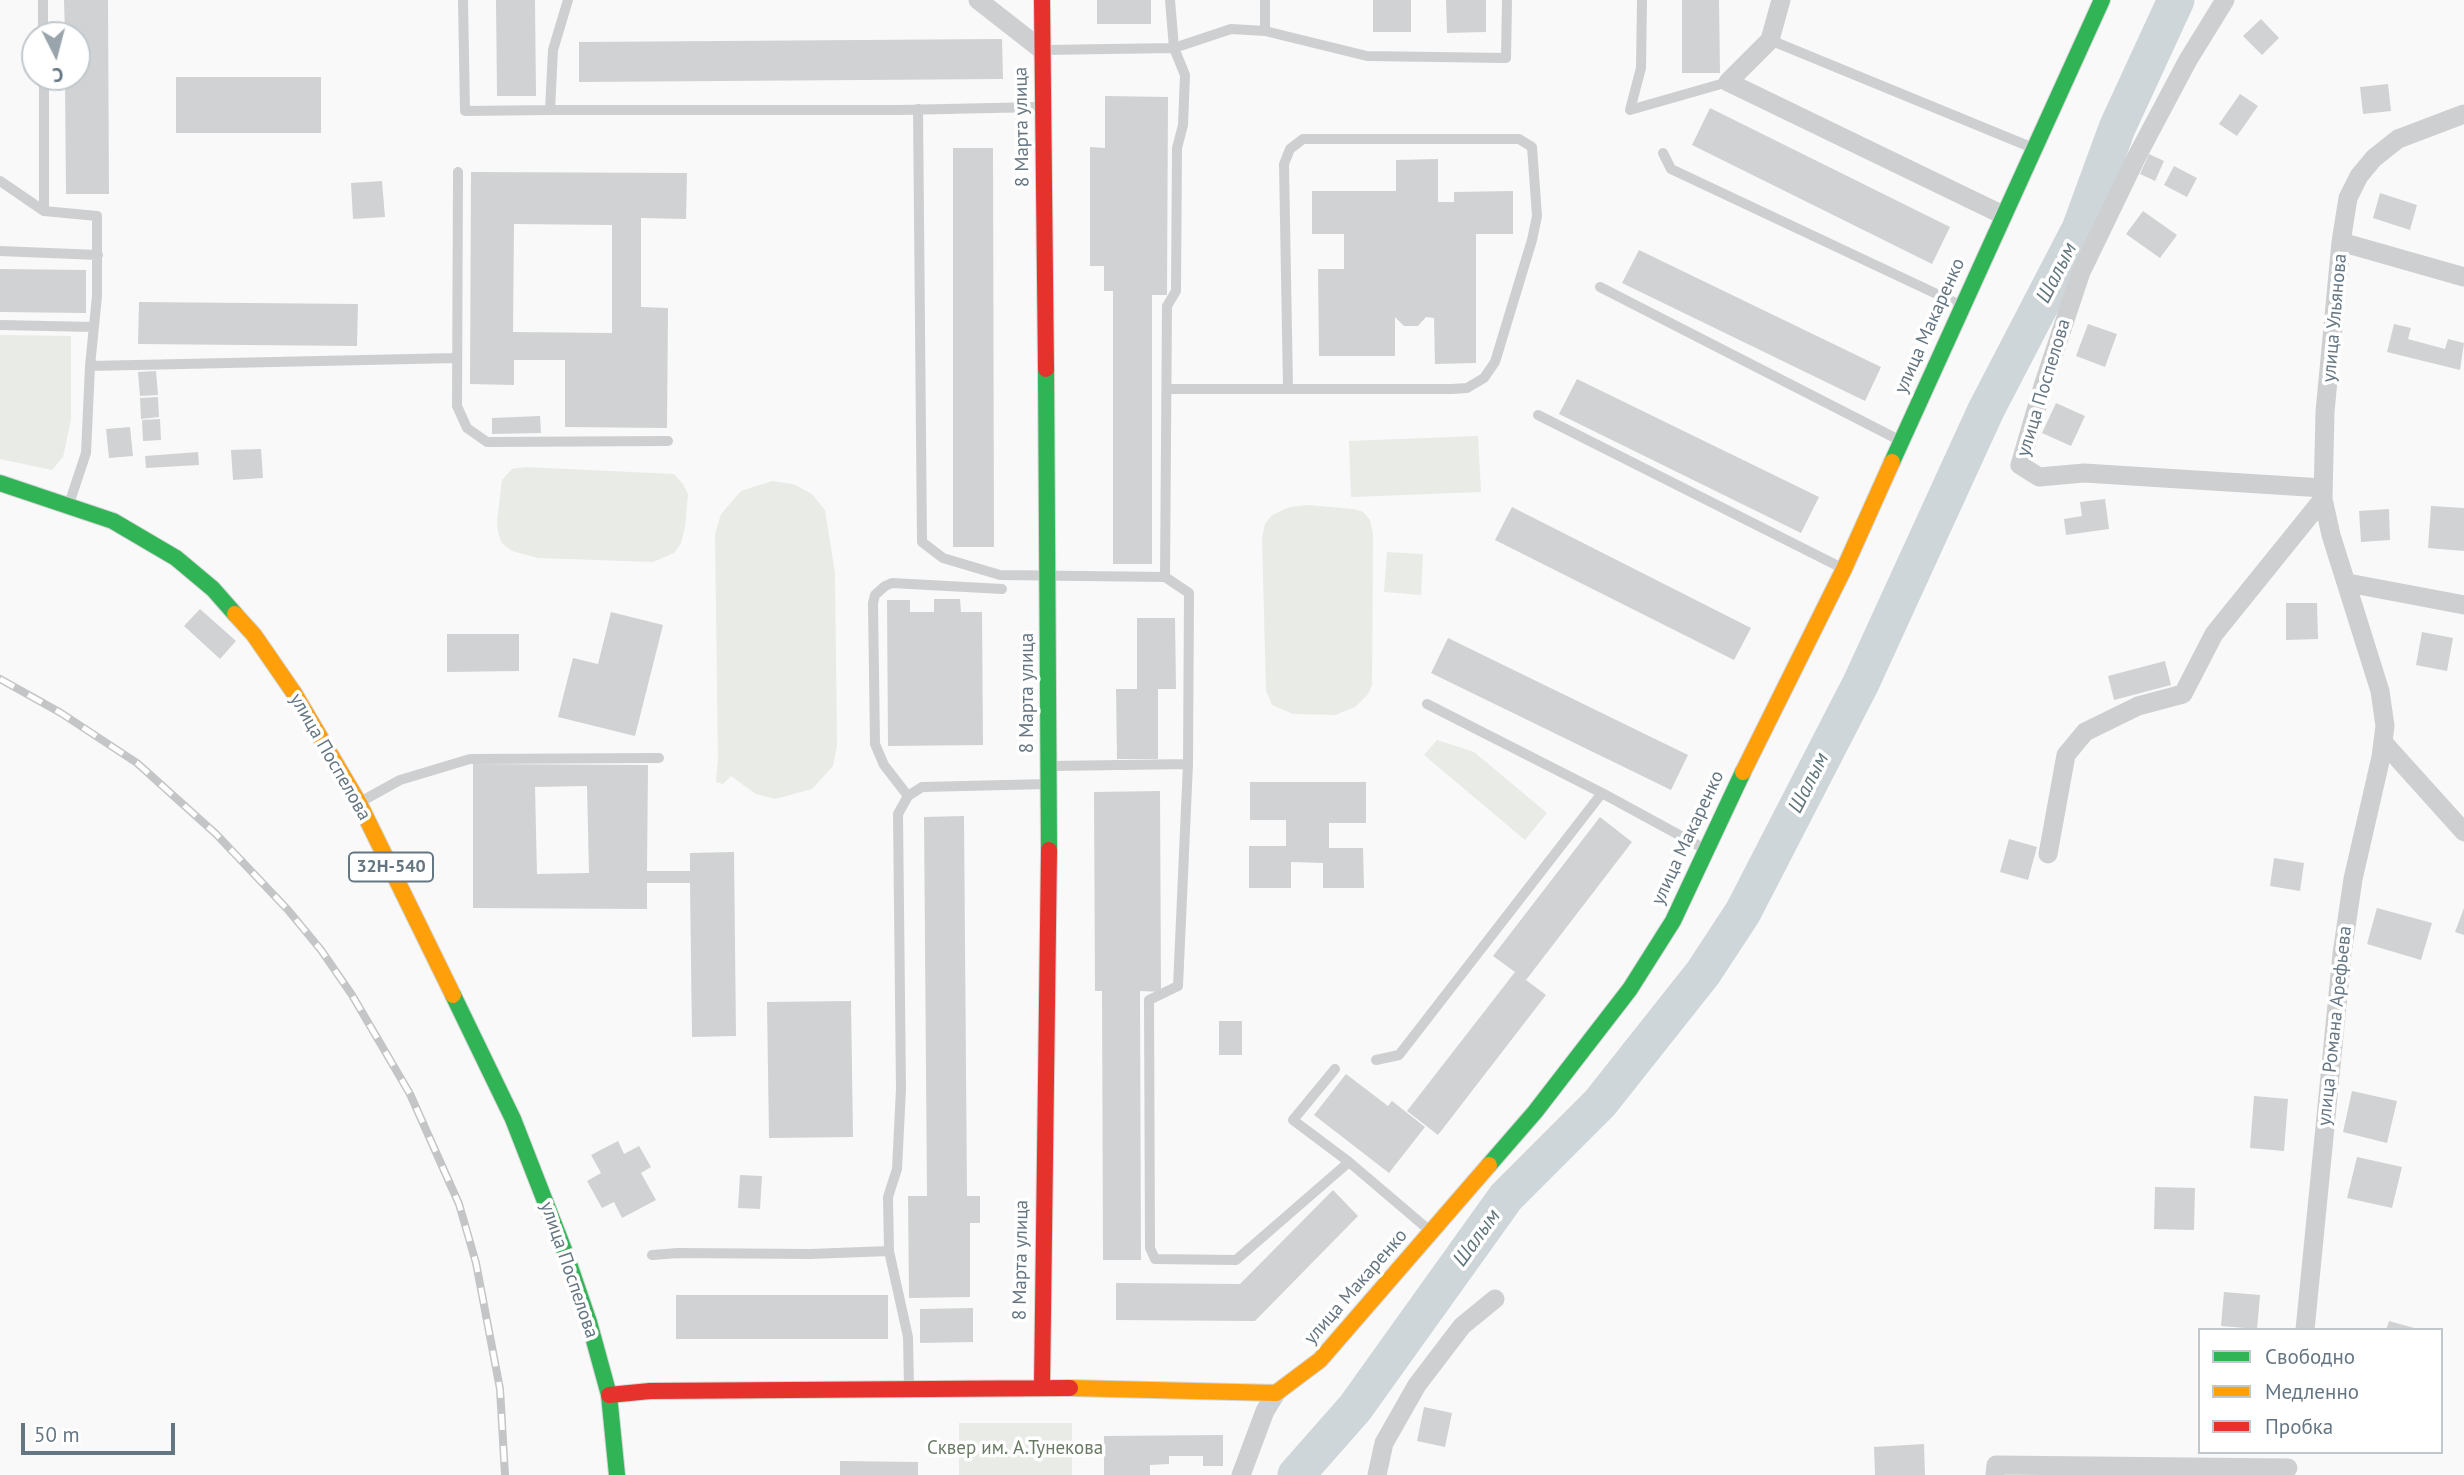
<!DOCTYPE html>
<html>
<head>
<meta charset="utf-8">
<style>
	body { margin:0 }
	#map { position:relative; width:2464px; height:1475px; overflow:hidden; background:#f9f9f9; font-family:"PT Sans",sans-serif }
	canvas { display:block }
	.legend { position:absolute; left:2198px; top:1328px; width:245px; height:126px; box-sizing:border-box; background:#fff; border:2px solid #c1c8cd; margin:0; padding:9px 12px; list-style:none; font-size:21px; color:#657683 }
	.legend li { display:flex; align-items:center; gap:14px; height:35px }
	.legend b { width:35px; border:2px solid #c1c8cd }
	.north { position:absolute; left:21px; top:21px; width:70px; height:70px; box-sizing:border-box; background:#fff; border:2px solid #c1c8cd; border-radius:50%; rotate:174deg; font-size:19px; font-weight:700; line-height:28px; text-align:center; color:#657683 }
	.north::after { content:''; display:block; margin:auto; width:24px; height:32px; background:#99a4ac; clip-path:polygon(50% 0,100% 100%,50% 72%,0 100%) }
	.scale { position:absolute; left:21px; top:1423px; width:154px; height:32px; box-sizing:border-box; border:4px solid #657683; border-top:0; padding-left:9px; font-size:21px; line-height:24px; white-space:nowrap; color:#657683; -webkit-text-stroke:5px #fff; paint-order:stroke }
</style>
</head>
<body>
<div id="map">
<canvas width="2464" height="1475"></canvas>
<ul class="legend">
<li><b style="height:9px;background:#30b455"></b>Свободно</li>
<li><b style="height:9px;background:#ff9f0a"></b>Медленно</li>
<li><b style="height:9px;background:#e5322d"></b>Пробка</li>
</ul>
<div class="north">С</div>
<div class="scale">50 m</div>
</div>
<script>
const g = document.querySelector('canvas').getContext('2d');
g.lineJoin = 'round';
function fill(path, color) { g.fillStyle = color; g.fill(path, 'evenodd'); }
const toPath = rows => new Path2D(rows.map(r => 'M' + r).join(''));
function stroke(path, color, width, dash) { g.strokeStyle = color; g.lineWidth = width; g.lineCap = dash ? 'butt' : 'round'; g.setLineDash(dash || []); g.stroke(path); }
function write(font, color, halo, rows, align = 'center') {
  g.font = font + ' "PT Sans",sans-serif'; g.lineWidth = 7; g.setLineDash([]); g.textBaseline = 'middle'; g.strokeStyle = halo; g.fillStyle = color; for (const [text, x, y, turn = 0] of rows) {
    g.save(); g.translate(x, y); g.rotate((+turn || 0) * Math.PI / 180); g.textAlign = isNaN(turn) ? turn : align; if (halo) g.strokeText(text, 0, 0); g.fillText(text, 0, 0); g.restore();
  }
}
const green = toPath([
	[0,335,71,336,71,420,63,457,52,470,0,459],
	[1478,436,1481,492,1351,497,1349,441],
	[525,467,674,474,683,484,688,494,685,527,681,543,674,553,653,562,538,558,512,551,502,543,498,533,497,521,502,480,512,469],
	[772,481,793,484,812,494,825,510,835,573,837,745,833,766,812,789,775,799,756,794,731,776,723,784,716,782,718,760,715,534,721,514,741,491],
	[1308,505,1354,509,1363,512,1370,520,1373,534,1372,685,1368,694,1355,707,1335,715,1293,714,1272,705,1266,691,1262,538,1265,524,1272,515,1290,507],
	[1387,552,1423,554,1421,595,1384,592],
	[1437,740,1474,752,1547,813,1525,840,1424,755],
	[959,1423,1072,1423,1072,1475,959,1475]
]);
const river = toPath([
	[1296,1475,1355,1408,1506,1197,1600,1103,1703,973,1743,912,1861,683,1986,410,2080,229,2117,128,2176,0]
]);
const building = toPath([
	[64,0,108,0,109,194,66,194,65,77,77,77,77,35,65,35],
	[496,0,535,0,536,96,497,96],
	[1097,0,1151,0,1151,24,1097,24],
	[1373,0,1411,0,1411,32,1373,32],
	[1446,0,1486,0,1486,32,1447,33],
	[1682,0,1719,0,1720,73,1682,73],
	[2261,19,2279,38,2262,55,2243,36],
	[1002,39,1003,79,579,82,579,42],
	[176,77,321,77,321,133,176,133],
	[2388,84,2391,111,2363,114,2360,87],
	[2240,94,2258,106,2237,136,2219,124],
	[1105,96,1168,97,1167,295,1152,295,1152,564,1113,564,1113,291,1104,291,1104,266,1090,266,1090,147,1105,148],
	[1710,108,1950,227,1932,264,1692,145],
	[953,148,993,148,994,547,953,547],
	[2149,154,2164,161,2155,181,2140,174],
	[1438,159,1438,202,1454,202,1454,192,1513,191,1513,234,1476,234,1476,363,1435,364,1434,318,1426,317,1418,326,1404,326,1395,317,1395,356,1319,356,1318,269,1344,269,1344,234,1312,234,1312,191,1396,191,1396,160],
	[2174,166,2197,178,2187,197,2164,185],
	[471,172,687,173,686,219,641,218,641,307,668,308,667,428,565,427,565,360,514,360,514,385,470,384],
	[514,224,612,225,612,333,513,332],
	[382,181,385,217,353,219,351,183],
	[2380,193,2417,205,2410,230,2373,218],
	[2143,211,2177,235,2160,258,2126,234],
	[1639,250,1881,367,1865,401,1622,283],
	[0,269,86,270,86,313,0,312],
	[139,302,358,304,357,346,138,344],
	[2088,324,2117,334,2105,367,2076,356],
	[2394,324,2411,328,2408,339,2445,349,2448,339,2464,343,2460,370,2387,352],
	[156,371,158,395,140,396,138,372],
	[1577,379,1819,497,1801,533,1559,414],
	[158,397,159,417,141,419,140,398],
	[2056,403,2085,416,2071,446,2042,433],
	[540,416,541,433,492,434,492,418],
	[160,419,161,440,143,441,142,420],
	[130,427,133,456,109,458,106,429],
	[261,449,263,478,233,480,231,450],
	[198,452,199,465,146,468,145,456],
	[2105,499,2109,529,2066,535,2064,519,2082,516,2080,502],
	[2431,506,2464,508,2464,551,2428,548],
	[1512,507,1751,628,1734,660,1495,540],
	[2389,509,2390,540,2361,542,2359,511],
	[934,599,960,599,961,612,982,612,983,745,888,746,887,600,910,600,910,612,934,612],
	[2286,603,2317,603,2318,639,2286,640],
	[200,609,236,641,220,659,184,626],
	[611,612,663,625,635,736,558,717,573,658,598,664],
	[1137,618,1175,618,1176,689,1158,689,1158,759,1117,759,1116,689,1137,689],
	[2422,632,2453,638,2447,671,2416,665],
	[447,634,519,634,519,671,447,672],
	[1448,638,1688,755,1671,790,1431,673],
	[2165,661,2171,685,2114,700,2108,676],
	[473,764,648,765,647,871,690,871,690,853,734,852,736,1036,692,1037,690,883,647,883,647,909,473,908],
	[587,786,589,873,537,874,535,787],
	[1250,782,1366,782,1366,823,1329,823,1329,848,1363,848,1364,888,1323,888,1323,863,1291,862,1291,888,1249,888,1249,846,1286,846,1286,820,1250,820],
	[1160,791,1161,992,1140,991,1141,1260,1103,1260,1102,991,1095,991,1094,792],
	[964,816,967,1196,980,1196,980,1223,970,1223,970,1297,909,1298,908,1196,927,1196,924,817],
	[1600,817,1632,842,1526,980,1546,995,1438,1135,1407,1111,1515,972,1493,956],
	[2009,839,2037,847,2028,880,2000,872],
	[2274,858,2304,863,2300,891,2270,886],
	[2377,908,2432,923,2421,960,2367,944],
	[2464,908,2464,935,2455,932],
	[851,1001,853,1137,769,1138,767,1002],
	[1219,1021,1242,1021,1242,1055,1219,1055],
	[1346,1074,1388,1106,1392,1101,1425,1127,1389,1173,1314,1115],
	[2352,1091,2397,1101,2387,1143,2343,1132],
	[2254,1096,2288,1099,2284,1151,2250,1148],
	[618,1141,624,1154,639,1146,651,1167,641,1173,656,1200,622,1218,614,1202,602,1208,587,1181,601,1173,591,1155],
	[2357,1157,2402,1167,2392,1208,2347,1198],
	[740,1175,762,1176,760,1209,738,1208],
	[2155,1187,2195,1188,2194,1230,2154,1229],
	[1333,1190,1358,1216,1255,1321,1116,1320,1116,1283,1240,1284],
	[2224,1292,2260,1295,2257,1329,2221,1326],
	[676,1295,888,1295,888,1339,676,1339],
	[973,1308,973,1342,920,1343,920,1309],
	[2389,1321,2418,1329,2418,1330,2386,1330],
	[1424,1407,1452,1413,1445,1447,1417,1441],
	[1223,1435,1223,1466,1203,1466,1203,1456,1169,1456,1169,1464,1150,1465,1150,1475,1104,1475,1104,1436],
	[1924,1444,1925,1475,1875,1475,1874,1447],
	[840,1461,918,1462,918,1475,840,1475]
]);
const lane = toPath([
	[43,0,43,35],
	[463,0,465,111,550,110,553,50,568,0],
	[1642,0,1641,68,1630,110,1728,82],
	[1265,31,1265,0],
	[1770,40,2033,148],
	[1044,50,1174,48,1170,0],
	[44,77,44,211,97,216,97,296,90,366,86,453,70,501],
	[918,109,922,542,943,558,1000,575,1165,577,1167,306,1176,291,1177,148,1183,125,1185,75,1174,48,1231,29,1265,31,1367,56,1506,58,1507,0],
	[550,110,899,110,1039,107],
	[1663,153,1671,169,1958,304],
	[458,172,457,406,467,428,487,442,668,441],
	[0,181,44,211],
	[0,251,98,255],
	[1600,287,1899,440],
	[0,325,94,327],
	[90,366,457,358],
	[1167,389,1452,389,1467,388,1484,378,1495,362,1532,240,1537,216,1532,147,1519,139,1303,139,1290,149,1284,164,1288,388],
	[1538,415,1840,567],
	[1165,577,1189,593,1188,764],
	[1427,704,1602,793,1703,848],
	[1052,766,1188,764,1178,986,1149,1000,1150,1248,1155,1259,1236,1260,1349,1162],
	[908,796,884,765,875,744,873,603,875,595,885,586,892,583,1002,589],
	[362,801,400,780,470,759,659,758],
	[1376,1060,1399,1055,1602,793],
	[1335,1069,1293,1120,1349,1162,1429,1230],
	[652,1255,678,1253,810,1254,889,1251],
	[909,1387,908,1337,889,1251,888,1197,897,1169,901,1089,898,814,908,796,922,787,1048,784]
]);
const street = toPath([
	[978,0,1042,50],
	[1781,0,1770,40,1728,82,2003,215],
	[2225,0,2188,60,2137,156,2081,272,2043,386,2020,465,2039,477,2084,473,2323,488],
	[2341,242,2464,277],
	[2348,583,2464,605],
	[2383,742,2464,832],
	[2048,854,2066,755,2085,732,2138,706,2183,694,2214,634,2323,499],
	[2305,1330,2342,954,2353,879,2381,757,2385,726,2380,691,2331,535,2323,499,2325,412,2341,242,2348,198,2359,176,2374,158,2398,139,2464,114],
	[1241,1475,1265,1411,1276,1393],
	[1377,1475,1384,1443,1417,1385,1462,1326,1495,1299],
	[1995,1475,1996,1465,2288,1468]
]);
const fast = toPath([
	[1046,369,1049,850],
	[1892,462,2102,0],
	[0,483,113,521,176,558,213,589,235,614],
	[453,995,513,1119,566,1255,589,1322,609,1395,617,1475],
	[1489,1165,1535,1112,1630,989,1673,921,1743,772]
]);
const slow = toPath([
	[235,614,254,635,294,693,359,803,453,995],
	[1743,772,1844,569,1892,462],
	[1070,1388,1276,1393,1320,1360,1489,1165]
]);
const jam = toPath([
	[1042,0,1046,369],
	[1042,1387,1049,850],
	[609,1395,650,1391,1070,1388]
]);
const rail = toPath([
	[0,679,61,713,137,763,216,834,288,910,321,950,352,995,410,1094,459,1204,476,1263,500,1389,505,1475]
]);
const shields = [
	[391,867,84]
];
const shieldNames = [
	["32Н-540",391,867]
];
const streetNames = [
	["8 Марта улица",1022,127,-91],
	["улица Ульянова",2335,318,-85],
	["улица Макаренко",1930,326,-66],
	["улица Поспелова",2044,388,-73],
	["8 Марта улица",1028,693,-90],
	["улица Поспелова",330,757,60],
	["улица Макаренко",1688,838,-65],
	["улица Романа Арефьева",2335,1026,-84],
	["8 Марта улица",1021,1260,-89],
	["улица Поспелова",569,1270,71],
	["улица Макаренко",1356,1287,-49]
];
const parkNames = [
	["Сквер им. А.Тунекова",1015,1449]
];
const waterNames = [
	["Шалым",2057,273,-63],
	["Шалым",1809,783,-63],
	["Шалым",1477,1238,-54]
];
fill(green, '#e8ebe6');
stroke(river, '#ced6d9', 37);
fill(building, '#d0d2d3');
stroke(fast, '#d5d6d7', 18);
stroke(slow, '#d5d6d7', 18);
stroke(jam, '#d5d6d7', 18);
stroke(lane, '#cecfd0', 10);
stroke(street, '#cecfd0', 19);
stroke(fast, '#30b455', 16);
stroke(slow, '#ff9f0a', 16);
stroke(jam, '#e5322d', 16);
stroke(rail, '#c3c5c6', 8);
stroke(rail, '#fff', 5, [16]);
for (const [x, y, w] of shields) { const box = new Path2D(); box.roundRect(x - w / 2, y - 14.5, w, 29, 5); g.fillStyle = '#fff'; g.fill(box); stroke(box, '#657683', 2); }
write('bold 18px', '#657683', null, shieldNames);
write('19px', '#657683', '#fff', streetNames);
write('19px', '#687a64', '#fff', parkNames);
write('italic 21px', '#60757c', '#fff', waterNames);
</script>
</body>
</html>
